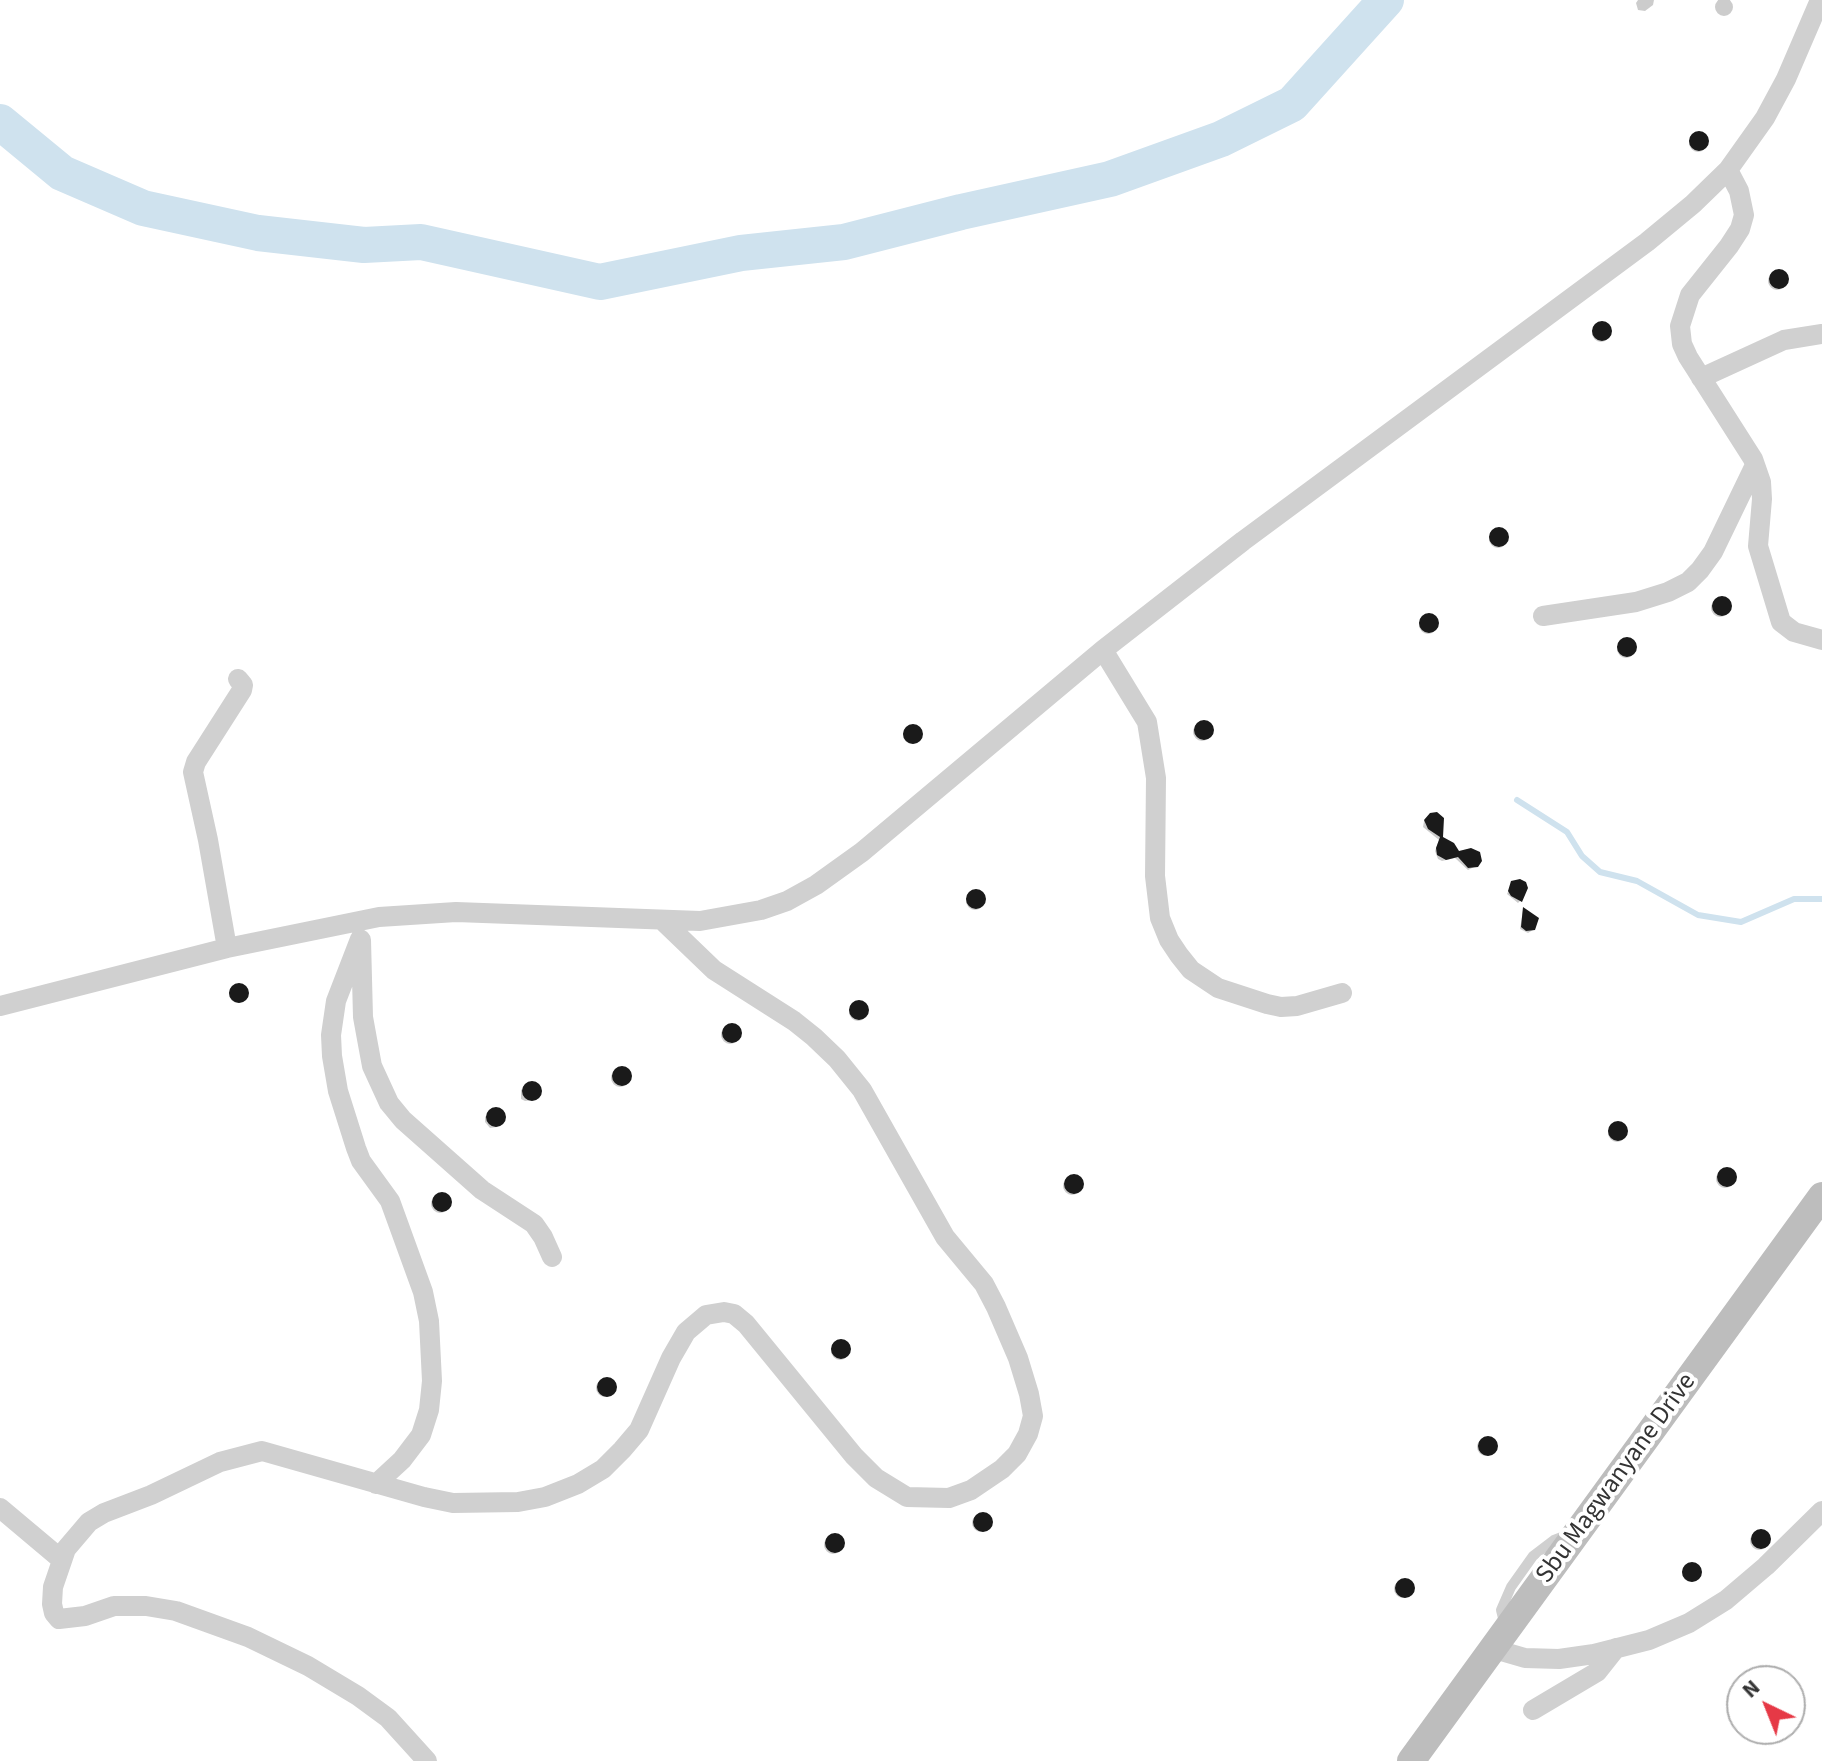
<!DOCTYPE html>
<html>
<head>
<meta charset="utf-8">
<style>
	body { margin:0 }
	#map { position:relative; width:1822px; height:1761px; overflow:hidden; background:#fff; font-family:"Source Sans 3",sans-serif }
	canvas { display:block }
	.north { position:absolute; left:1726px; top:1665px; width:80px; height:80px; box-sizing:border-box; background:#fff; border:2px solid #adadad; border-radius:50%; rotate:317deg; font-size:22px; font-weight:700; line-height:32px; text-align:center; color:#333 }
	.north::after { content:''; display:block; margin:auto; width:28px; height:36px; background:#e63946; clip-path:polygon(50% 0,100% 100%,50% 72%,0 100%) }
</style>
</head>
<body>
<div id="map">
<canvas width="1822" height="1761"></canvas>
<div class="north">N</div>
</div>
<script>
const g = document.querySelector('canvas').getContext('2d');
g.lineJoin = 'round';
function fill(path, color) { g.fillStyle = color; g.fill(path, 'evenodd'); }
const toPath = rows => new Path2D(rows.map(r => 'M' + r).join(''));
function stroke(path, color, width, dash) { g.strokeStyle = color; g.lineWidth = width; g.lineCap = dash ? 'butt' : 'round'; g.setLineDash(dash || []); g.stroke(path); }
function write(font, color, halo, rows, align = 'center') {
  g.font = font + ' "Source Sans 3",sans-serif'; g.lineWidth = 8; g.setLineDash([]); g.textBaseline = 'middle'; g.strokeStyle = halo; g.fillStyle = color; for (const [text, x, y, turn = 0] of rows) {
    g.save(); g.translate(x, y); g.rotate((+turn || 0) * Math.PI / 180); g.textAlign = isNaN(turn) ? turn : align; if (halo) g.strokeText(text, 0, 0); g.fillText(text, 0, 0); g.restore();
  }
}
const shadow = toPath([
	'1715 7a9 9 0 1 1 18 0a9 9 0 1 1-18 0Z',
	[1638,0,1654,0,1653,5,1645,11,1638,10,1636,3],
	'1689 143a9 9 0 1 1 18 0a9 9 0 1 1-18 0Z',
	'1768 281a9 9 0 1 1 18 0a9 9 0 1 1-18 0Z',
	'1592 333a9 9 0 1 1 18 0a9 9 0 1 1-18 0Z',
	'1489 539a9 9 0 1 1 18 0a9 9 0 1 1-18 0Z',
	'1711 608a9 9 0 1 1 18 0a9 9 0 1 1-18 0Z',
	'1419 625a9 9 0 1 1 18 0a9 9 0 1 1-18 0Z',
	'1617 649a9 9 0 1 1 18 0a9 9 0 1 1-18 0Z',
	'1193 732a9 9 0 1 1 18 0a9 9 0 1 1-18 0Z',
	'903 735a9 9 0 1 1 18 0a9 9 0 1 1-18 0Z',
	[1431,815,1441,839,1476,866,1468,870,1455,858,1442,861,1438,859,1435,851,1439,840,1423,827,1424,821],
	[1512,883,1520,901,1518,903,1507,894],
	'966 901a9 9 0 1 1 18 0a9 9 0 1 1-18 0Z',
	[1523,910,1533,930,1528,933,1520,929],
	'229 994a9 9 0 1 1 18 0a9 9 0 1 1-18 0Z',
	'849 1012a9 9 0 1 1 18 0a9 9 0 1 1-18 0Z',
	'721 1035a9 9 0 1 1 18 0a9 9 0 1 1-18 0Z',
	'611 1078a9 9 0 1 1 18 0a9 9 0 1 1-18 0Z',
	[529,1083,534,1083,539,1088,540,1093,534,1100,525,1101,521,1099,521,1090],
	[492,1110,503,1112,504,1120,497,1127,490,1128,485,1122,485,1117],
	'1608 1133a9 9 0 1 1 18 0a9 9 0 1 1-18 0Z',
	'1716 1179a9 9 0 1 1 18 0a9 9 0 1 1-18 0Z',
	'1063 1186a9 9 0 1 1 18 0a9 9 0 1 1-18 0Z',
	'431 1204a9 9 0 1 1 18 0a9 9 0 1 1-18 0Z',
	'831 1351a9 9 0 1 1 18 0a9 9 0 1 1-18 0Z',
	'596 1388a9 9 0 1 1 18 0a9 9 0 1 1-18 0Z',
	'1477 1447a9 9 0 1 1 18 0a9 9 0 1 1-18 0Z',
	'972 1523a9 9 0 1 1 18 0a9 9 0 1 1-18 0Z',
	'1750 1541a9 9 0 1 1 18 0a9 9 0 1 1-18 0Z',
	'824 1545a9 9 0 1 1 18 0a9 9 0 1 1-18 0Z',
	'1682 1573a9 9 0 1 1 18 0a9 9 0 1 1-18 0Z',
	'1394 1589a9 9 0 1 1 18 0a9 9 0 1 1-18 0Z'
]);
const stream = toPath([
	[1517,800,1567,832,1582,856,1600,872,1637,881,1698,915,1741,922,1794,899,1822,899]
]);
const river = toPath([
	[0,122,62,173,143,208,258,233,364,245,421,242,600,282,741,253,844,242,961,212,1110,179,1221,139,1292,104,1386,0]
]);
const building = toPath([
	'1689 141a10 10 0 1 1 20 0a10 10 0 1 1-20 0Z',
	'1769 279a10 10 0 1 1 20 0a10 10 0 1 1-20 0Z',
	'1592 331a10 10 0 1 1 20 0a10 10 0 1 1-20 0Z',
	'1489 537a10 10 0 1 1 20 0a10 10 0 1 1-20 0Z',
	'1712 606a10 10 0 1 1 20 0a10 10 0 1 1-20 0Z',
	'1419 623a10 10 0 1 1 20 0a10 10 0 1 1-20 0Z',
	'1617 647a10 10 0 1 1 20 0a10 10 0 1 1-20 0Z',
	'1194 730a10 10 0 1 1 20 0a10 10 0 1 1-20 0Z',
	'903 734a10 10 0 1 1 20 0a10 10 0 1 1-20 0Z',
	[1437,812,1444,818,1443,837,1454,843,1459,851,1471,848,1480,852,1482,861,1478,867,1468,868,1458,857,1446,860,1437,855,1436,848,1440,837,1428,829,1424,820,1430,813],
	[1520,879,1526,882,1528,888,1522,902,1511,896,1508,891,1511,881],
	'966 899a10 10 0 1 1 20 0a10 10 0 1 1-20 0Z',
	[1523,907,1539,918,1535,930,1526,931,1521,927],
	'229 993a10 10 0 1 1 20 0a10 10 0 1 1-20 0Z',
	'849 1010a10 10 0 1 1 20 0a10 10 0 1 1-20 0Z',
	'722 1033a10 10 0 1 1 20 0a10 10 0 1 1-20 0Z',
	'612 1076a10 10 0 1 1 20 0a10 10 0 1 1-20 0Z',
	'522 1091a10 10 0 1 1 20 0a10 10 0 1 1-20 0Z',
	'486 1117a10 10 0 1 1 20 0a10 10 0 1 1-20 0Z',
	'1608 1131a10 10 0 1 1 20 0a10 10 0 1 1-20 0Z',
	'1717 1177a10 10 0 1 1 20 0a10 10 0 1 1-20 0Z',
	'1064 1184a10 10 0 1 1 20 0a10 10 0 1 1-20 0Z',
	'432 1202a10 10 0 1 1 20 0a10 10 0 1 1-20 0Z',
	'831 1349a10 10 0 1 1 20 0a10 10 0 1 1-20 0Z',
	'597 1387a10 10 0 1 1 20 0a10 10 0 1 1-20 0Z',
	'1478 1446a10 10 0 1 1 20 0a10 10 0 1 1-20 0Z',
	'973 1522a10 10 0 1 1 20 0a10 10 0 1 1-20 0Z',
	'1751 1539a10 10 0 1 1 20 0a10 10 0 1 1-20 0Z',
	'825 1543a10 10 0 1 1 20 0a10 10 0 1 1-20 0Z',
	'1682 1572a10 10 0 1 1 20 0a10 10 0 1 1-20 0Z',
	'1395 1588a10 10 0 1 1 20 0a10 10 0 1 1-20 0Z'
]);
const lane = toPath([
	[1505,1626,1501,1610,1511,1587,1533,1556,1554,1540,1567,1535]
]);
const street = toPath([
	[1728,170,1739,191,1744,215,1740,229,1729,246,1690,295,1680,326,1682,344,1688,357,1753,459,1761,482,1762,499,1758,546,1781,622,1794,632,1822,640],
	[1701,378,1784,340,1822,334],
	[1543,616,1636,602,1668,592,1688,582,1700,570,1713,552,1755,465],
	[1103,650,1147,722,1156,778,1155,876,1160,918,1169,940,1179,955,1191,970,1218,988,1267,1004,1281,1007,1297,1006,1342,993],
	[360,939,336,1001,331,1035,332,1056,338,1091,356,1148,361,1161,390,1201,423,1292,429,1321,432,1381,429,1410,421,1435,402,1460,376,1484],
	[361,940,363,1017,367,1039,372,1066,389,1103,403,1120,482,1190,534,1224,543,1237,552,1257],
	[227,948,208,840,193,772,196,762,242,690,243,685,238,679],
	[0,1006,227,948,379,917,456,912,700,921,761,910,787,901,816,885,862,852,1103,650,1243,541,1647,242,1693,204,1728,170,1765,118,1786,79,1820,0],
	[0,1508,62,1560],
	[1494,1649,1525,1658,1559,1659,1594,1654,1649,1640,1689,1623,1726,1600,1766,1566,1822,1511],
	[1533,1710,1597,1672,1616,1648],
	[427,1761,388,1718,358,1696,308,1666,248,1637,176,1611,146,1606,114,1606,85,1616,59,1619,54,1613,52,1604,53,1587,66,1549,89,1522,104,1513,151,1495,220,1462,262,1451,424,1497,453,1503,518,1502,545,1497,578,1484,603,1469,622,1450,639,1430,671,1358,686,1332,706,1315,724,1312,734,1314,746,1324,854,1456,876,1478,907,1497,949,1498,971,1490,1002,1469,1017,1454,1028,1434,1033,1416,1029,1394,1018,1358,996,1307,984,1284,945,1237,862,1090,837,1059,814,1037,794,1021,714,970,663,921]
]);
const secondary = toPath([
	[1411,1761,1822,1196]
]);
const streetNames = [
	["Sbu Magwanyane Drive",1617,1479,-54]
];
fill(shadow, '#0003');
stroke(stream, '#cfe2ee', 6);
stroke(river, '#cfe2ee', 36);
fill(building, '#1a1a1a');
stroke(lane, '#d0d0d0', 10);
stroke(street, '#d0d0d0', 20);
stroke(secondary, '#bdbdbd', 28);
write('26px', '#333', '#fff', streetNames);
</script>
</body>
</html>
